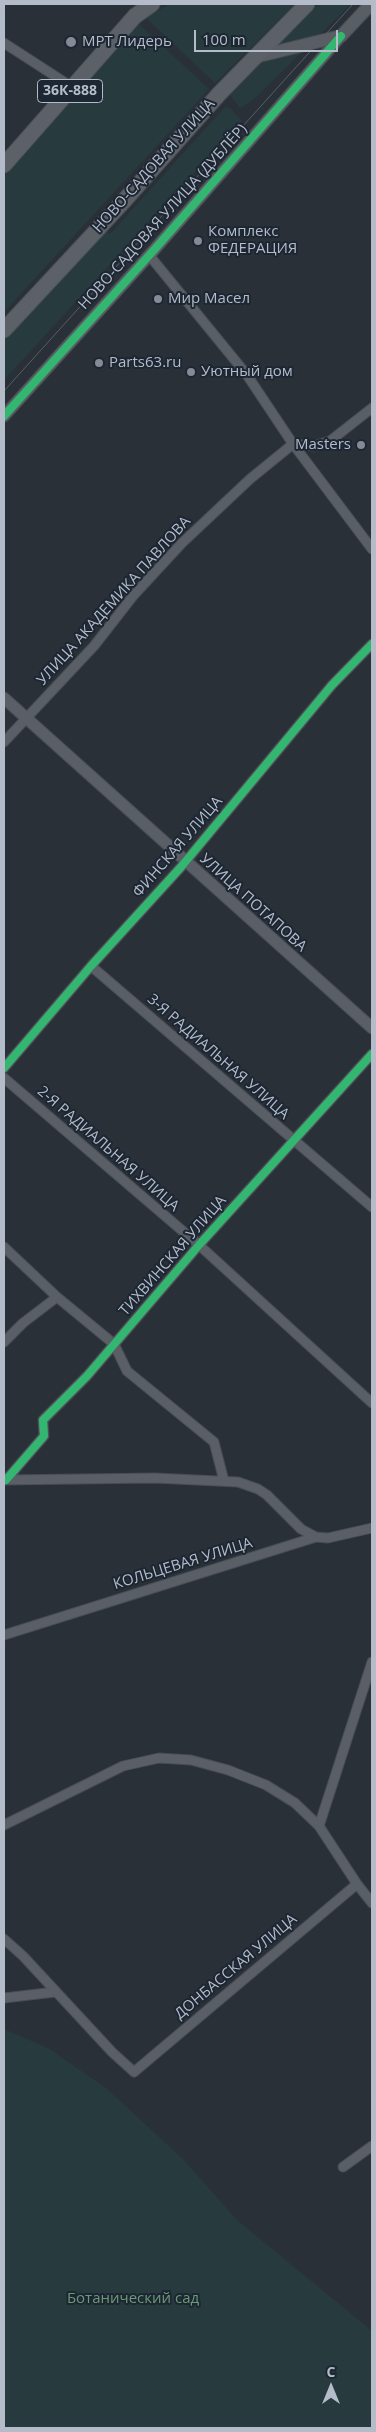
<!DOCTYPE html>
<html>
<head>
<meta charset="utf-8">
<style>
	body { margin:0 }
	#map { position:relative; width:376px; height:2432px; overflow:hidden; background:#2a3038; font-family:"Open Sans",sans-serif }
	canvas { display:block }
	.frame { position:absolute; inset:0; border:5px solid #b4bcc9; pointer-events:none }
	.north { position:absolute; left:306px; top:2362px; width:50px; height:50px; -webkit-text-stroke:4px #1d2633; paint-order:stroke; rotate:0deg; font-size:14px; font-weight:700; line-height:20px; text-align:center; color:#b4bcc9 }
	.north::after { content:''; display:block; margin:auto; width:18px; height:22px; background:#b4bcc9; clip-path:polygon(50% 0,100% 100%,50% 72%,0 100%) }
	.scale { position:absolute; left:194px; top:30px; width:144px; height:22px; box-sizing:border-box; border:2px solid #b4bcc9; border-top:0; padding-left:6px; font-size:15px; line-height:18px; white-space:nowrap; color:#b4bcc9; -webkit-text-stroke:4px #1d2633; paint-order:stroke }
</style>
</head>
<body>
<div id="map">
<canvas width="376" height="2432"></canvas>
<div class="frame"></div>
<div class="north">С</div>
<div class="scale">100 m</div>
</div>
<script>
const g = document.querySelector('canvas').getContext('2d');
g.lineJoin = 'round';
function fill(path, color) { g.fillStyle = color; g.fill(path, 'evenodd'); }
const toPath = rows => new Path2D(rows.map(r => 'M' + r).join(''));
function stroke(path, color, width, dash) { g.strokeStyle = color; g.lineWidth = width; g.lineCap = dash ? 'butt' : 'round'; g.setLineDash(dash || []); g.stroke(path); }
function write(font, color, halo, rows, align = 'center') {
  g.font = font + ' "Open Sans",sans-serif'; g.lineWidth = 4; g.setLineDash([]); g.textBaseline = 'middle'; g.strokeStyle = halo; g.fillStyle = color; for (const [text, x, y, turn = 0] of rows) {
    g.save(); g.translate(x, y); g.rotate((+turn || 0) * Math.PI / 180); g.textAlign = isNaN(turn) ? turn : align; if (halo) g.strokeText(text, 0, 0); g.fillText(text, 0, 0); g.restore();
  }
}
const green = toPath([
	[169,4,295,4,215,83,146,18],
	[318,4,351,4,253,100,240,108,230,95],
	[139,24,209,89,4,312,4,176],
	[225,107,230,108,242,121,4,380,4,337,105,231,110,234],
	[4,2029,48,2048,106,2088,184,2160,237,2220,372,2331,372,2428,4,2428]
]);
const minor = toPath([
	[4,43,72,87],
	[149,255,247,375,293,444,372,549],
	[4,742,94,646,133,596,182,543,250,479,293,444,314,446,330,441,372,408],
	[91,966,372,1207],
	[4,1068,91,966,181,867,332,685,372,644],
	[4,1078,199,1245,372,1403],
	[4,1247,57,1297,114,1344,127,1371,214,1442,224,1481],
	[4,1342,23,1323,57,1297],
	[4,1480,155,1478,238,1482,258,1489,267,1495,301,1529,316,1537],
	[6,1480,44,1436,43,1420,87,1376,199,1245,372,1054],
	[4,1635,316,1537,328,1538,372,1528],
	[4,1825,123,1766,159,1758,191,1760,228,1770,266,1785,295,1803,319,1826,357,1884,372,1903],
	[319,1826,372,1662],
	[4,1939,23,1956,112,2052,134,2072,357,1884],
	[4,1998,55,1992],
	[343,2167,372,2146]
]);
const tertiary = toPath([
	[4,416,154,250,341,36],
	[4,698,372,1028]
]);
const secondary = toPath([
	[259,56,341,36,371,4]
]);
const primary = toPath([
	[4,165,135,16,152,4],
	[4,330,123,202,219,94,307,4]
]);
const tram = toPath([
	[4,391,353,4]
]);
const cycleway = toPath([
	[4,416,154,250,341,36],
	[4,1068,91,966,181,867,332,685,372,644],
	[6,1480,44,1436,43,1420,87,1376,199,1245,372,1054]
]);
const markers = [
	[71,42,6,"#848b96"],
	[198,241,5,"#848b96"],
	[158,299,5,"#848b96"],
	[99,363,5,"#848b96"],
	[191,372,5,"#848b96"],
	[361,445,5,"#848b96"]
];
const shields = [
	[70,91,65]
];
const shieldNames = [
	["36К-888",70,91]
];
const poiNames = [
	["МРТ Лидерь",82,42],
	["Комплекс",208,232],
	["ФЕДЕРАЦИЯ",208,249],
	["Мир Масел",168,299],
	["Parts63.ru",109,363],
	["Уютный дом",201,372],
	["Masters",351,445,"right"]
];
const streetNames = [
	["НОВО-САДОВАЯ УЛИЦА",154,166,-48],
	["НОВО-САДОВАЯ УЛИЦА (ДУБЛЁР)",163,217,-48],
	["УЛИЦА АКАДЕМИКА ПАВЛОВА",114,601,-48],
	["ФИНСКАЯ УЛИЦА",178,847,-49],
	["УЛИЦА ПОТАПОВА",253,903,42],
	["3-Я РАДИАЛЬНАЯ УЛИЦА",218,1057,41],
	["2-Я РАДИАЛЬНАЯ УЛИЦА",108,1149,41],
	["ТИХВИНСКАЯ УЛИЦА",173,1256,-49],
	["КОЛЬЦЕВАЯ УЛИЦА",183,1564,-17],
	["ДОНБАССКАЯ УЛИЦА",236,1967,-40]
];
const parkNames = [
	["Ботанический сад",133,2299]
];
fill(green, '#273a3e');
stroke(minor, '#484c53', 11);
stroke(tertiary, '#484c53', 13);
stroke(secondary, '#484c53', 14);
stroke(primary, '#484c55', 17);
stroke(minor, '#5a5e66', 9);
stroke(tertiary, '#5a5e66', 11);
stroke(secondary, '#595d64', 12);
stroke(primary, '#5c6168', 15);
stroke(tram, '#595d64', 1);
stroke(cycleway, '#33b770', 8);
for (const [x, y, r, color] of markers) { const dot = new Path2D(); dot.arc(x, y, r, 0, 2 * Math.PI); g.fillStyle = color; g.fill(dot); stroke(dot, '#1d2633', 2); }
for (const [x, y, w] of shields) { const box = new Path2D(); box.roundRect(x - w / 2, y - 11.5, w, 23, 4); g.fillStyle = '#1d2633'; g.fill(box); stroke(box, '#b4bcc9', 1); }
write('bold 14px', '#b4bcc9', null, shieldNames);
write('15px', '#b4bcc9', '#1d2633', poiNames, 'left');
write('15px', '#b4bcc9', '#1d2633', streetNames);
write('15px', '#6b9a76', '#1d2633', parkNames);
</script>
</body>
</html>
